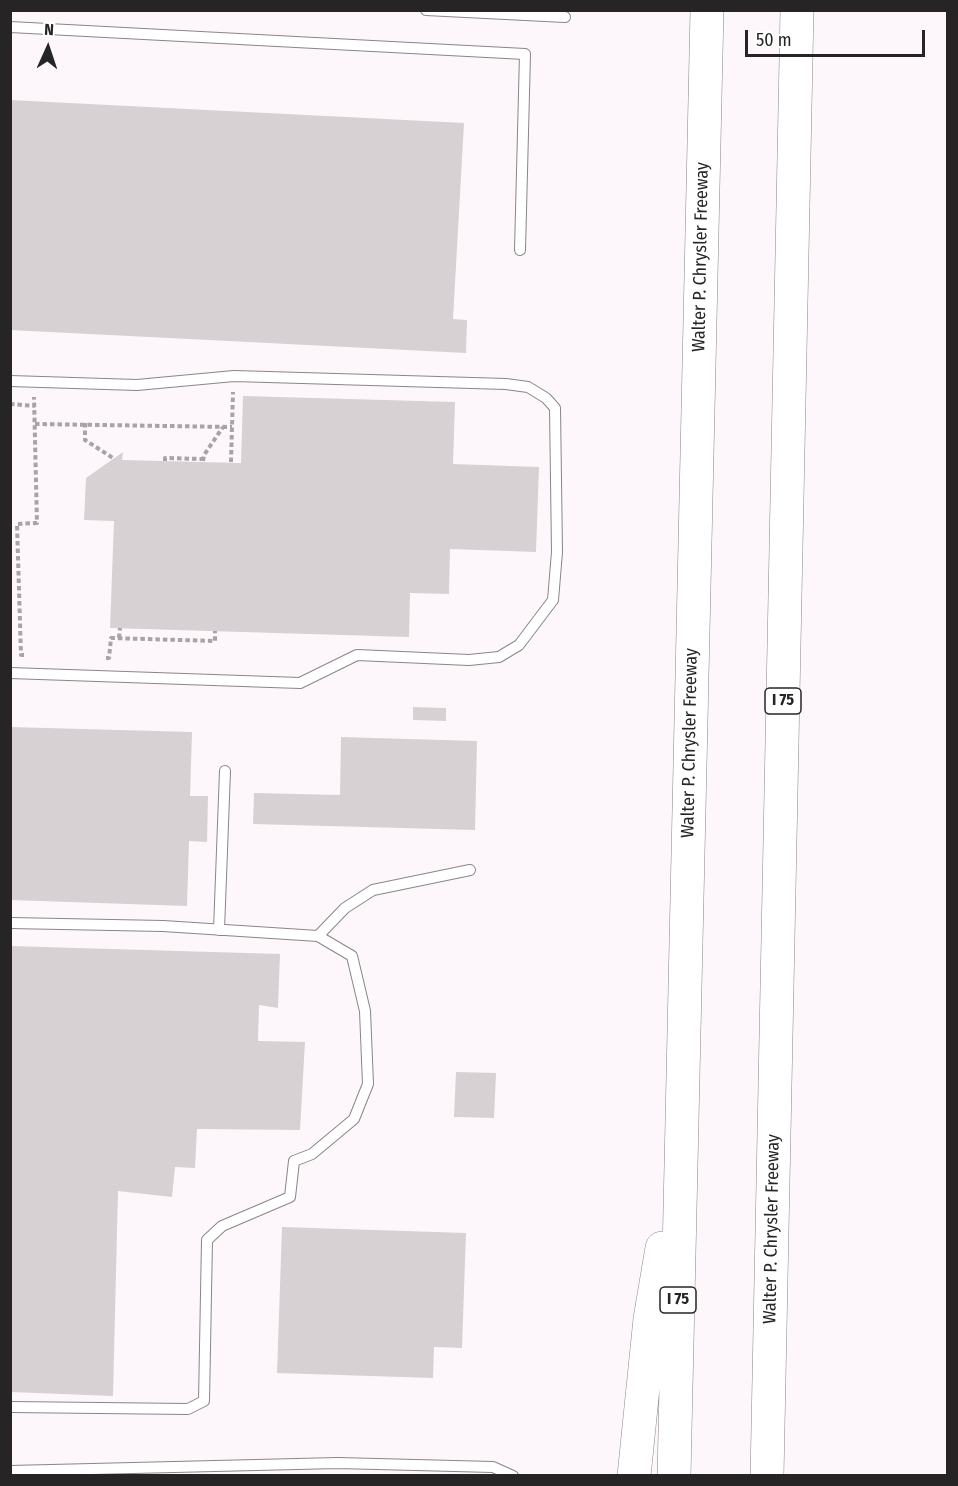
<!DOCTYPE html>
<html>
<head>
<meta charset="utf-8">
<style>
	body { margin:0 }
	#map { position:relative; width:958px; height:1486px; overflow:hidden; background:#fdf7fb; font-family:"Fira Sans Condensed",sans-serif }
	canvas { display:block }
	.frame { position:absolute; inset:0; border:12px solid #272426; pointer-events:none }
	.north { position:absolute; left:18px; top:18px; width:60px; height:60px; -webkit-text-stroke:4px #fff; paint-order:stroke; rotate:3deg; font-size:16px; font-weight:700; line-height:24px; text-align:center; color:#272426 }
	.north::after { content:''; display:block; margin:auto; width:21px; height:27px; background:#272426; clip-path:polygon(50% 0,100% 100%,50% 72%,0 100%) }
	.scale { position:absolute; left:745px; top:30px; width:180px; height:27px; box-sizing:border-box; border:3px solid #272426; border-top:0; padding-left:8px; font-size:18px; line-height:21px; white-space:nowrap; color:#272426; -webkit-text-stroke:4px #fff; paint-order:stroke }
</style>
</head>
<body>
<div id="map">
<canvas width="958" height="1486"></canvas>
<div class="frame"></div>
<div class="north">N</div>
<div class="scale">50 m</div>
</div>
<script>
const g = document.querySelector('canvas').getContext('2d');
g.lineJoin = 'round';
function fill(path, color) { g.fillStyle = color; g.fill(path, 'evenodd'); }
const toPath = rows => new Path2D(rows.map(r => 'M' + r).join(''));
function stroke(path, color, width, dash) { g.strokeStyle = color; g.lineWidth = width; g.lineCap = dash ? 'butt' : 'round'; g.setLineDash(dash || []); g.stroke(path); }
function write(font, color, halo, rows, align = 'center') {
  g.font = font + ' "Fira Sans Condensed",sans-serif'; g.lineWidth = 6; g.setLineDash([]); g.textBaseline = 'middle'; g.strokeStyle = halo; g.fillStyle = color; for (const [text, x, y, turn = 0] of rows) {
    g.save(); g.translate(x, y); g.rotate((+turn || 0) * Math.PI / 180); g.textAlign = isNaN(turn) ? turn : align; if (halo) g.strokeText(text, 0, 0); g.fillText(text, 0, 0); g.restore();
  }
}
const building = toPath([
	[10,100,464,123,453,319,467,320,466,353,10,330],
	[243,396,455,402,453,464,539,467,536,552,450,549,449,594,410,593,409,637,110,628,114,521,84,520,86,478,123,452,122,460,241,463],
	[413,707,446,708,446,721,413,720],
	[10,727,192,732,190,796,208,796,207,842,189,841,187,906,10,900],
	[341,737,477,741,475,830,253,824,254,793,340,795],
	[10,946,280,954,278,1008,259,1005,258,1041,305,1042,300,1130,197,1129,195,1168,175,1167,172,1197,118,1191,113,1396,10,1392],
	[456,1072,496,1073,494,1118,454,1117],
	[282,1227,466,1233,462,1348,434,1347,433,1378,277,1373]
]);
const path = toPath([
	[10,404,35,406],
	[85,423,85,440,113,458],
	[35,424,232,427],
	[165,461,165,458,203,459],
	[203,461,204,455,223,427],
	[231,462,233,392],
	[119,638,120,628],
	[24,655,21,655,17,524,37,523,34,397],
	[106,658,109,658,111,638,215,641,215,631]
]);
const lane = toPath([
	[426,10,565,17],
	[10,27,525,54,520,250],
	[10,381,137,385,234,376,506,384,528,387,546,398,555,408,557,552,553,600,519,645,499,657,469,660,357,655,300,683,10,673],
	[10,923,163,926,318,936,352,956,365,1011,368,1084,354,1119,312,1154,294,1161,290,1197,222,1226,207,1240,204,1401,188,1409,10,1407],
	[219,930,225,771],
	[318,936,345,908,373,890,470,870],
	[10,1471,338,1463,493,1467,513,1476]
]);
const highway = toPath([
	[634,1476,650,1319,662,1248],
	[674,1476,707,10],
	[767,1476,797,10]
]);
const shields = [
	[783,701,36],
	[678,1300,36]
];
const shieldNames = [
	["I 75",783,701],
	["I 75",678,1300]
];
const streetNames = [
	["Walter P. Chrysler Freeway",701,257,-89],
	["Walter P. Chrysler Freeway",690,743,-89],
	["Walter P. Chrysler Freeway",772,1229,-89]
];
fill(building, '#d8d1d3');
stroke(lane, '#8a8589', 12);
stroke(highway, '#8a8589', 34);
stroke(path, '#a8a3a6', 4, [4.5, 3]);
stroke(lane, '#fff', 10);
stroke(highway, '#fff', 33);
for (const [x, y, w] of shields) { const box = new Path2D(); box.roundRect(x - w / 2, y - 13, w, 26, 4.5); g.fillStyle = '#fff'; g.fill(box); stroke(box, '#272426', 1.5); }
write('bold 16px', '#272426', null, shieldNames);
write('18px', '#272426', '#fff', streetNames);
</script>
</body>
</html>
